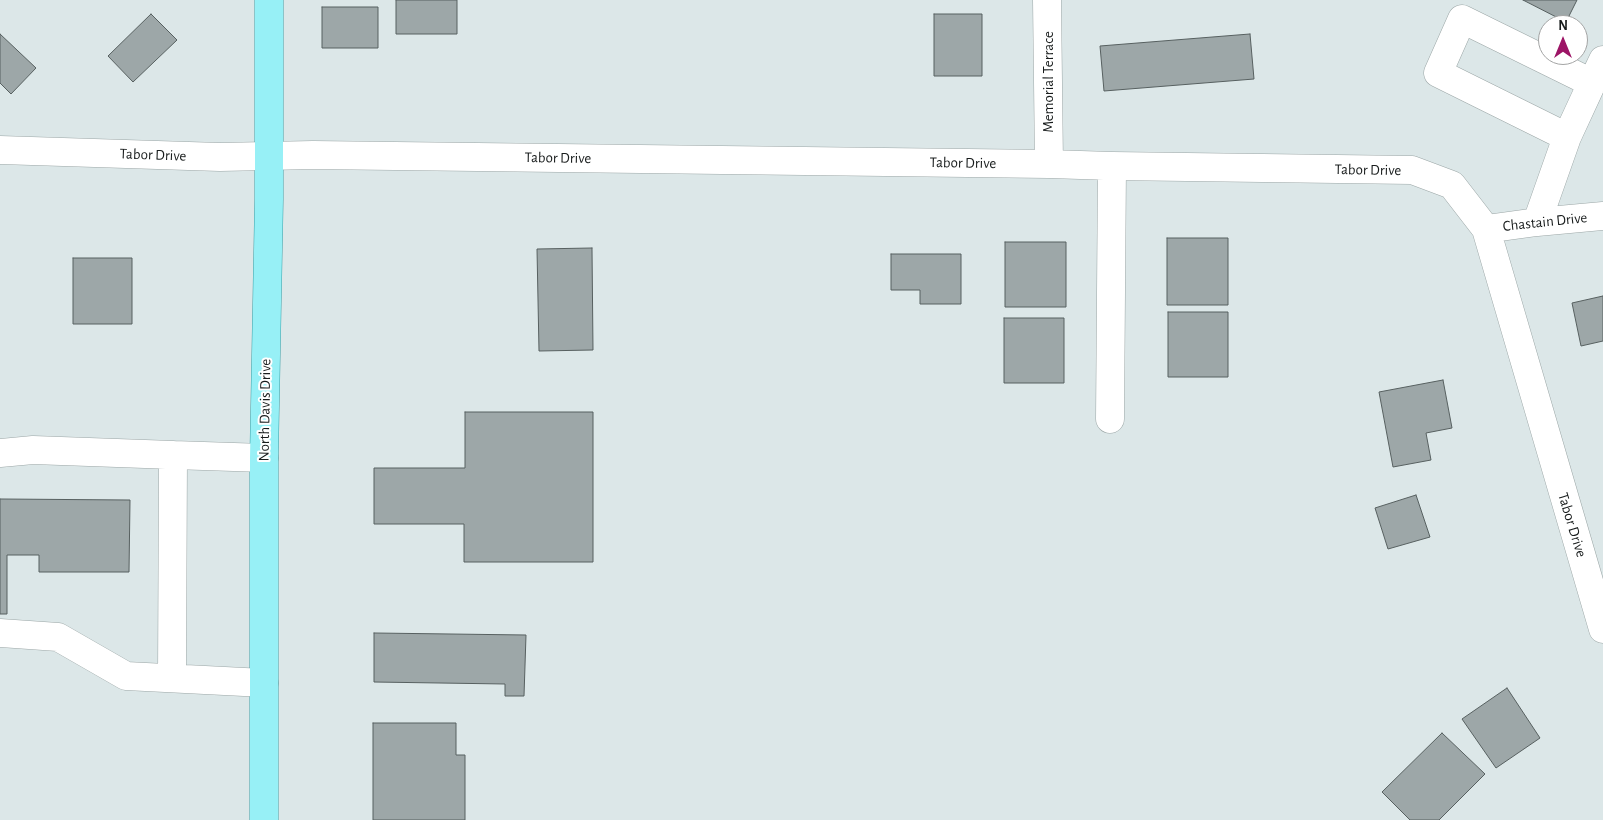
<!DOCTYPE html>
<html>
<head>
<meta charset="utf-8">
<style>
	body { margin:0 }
	#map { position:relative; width:1603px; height:820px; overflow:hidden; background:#dce7e8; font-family:"Alegreya Sans",sans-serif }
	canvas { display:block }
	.north { position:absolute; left:1538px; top:15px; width:50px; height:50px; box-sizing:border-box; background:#fff; border:1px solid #a3a4a4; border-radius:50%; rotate:0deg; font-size:14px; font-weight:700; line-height:20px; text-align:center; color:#181c1c }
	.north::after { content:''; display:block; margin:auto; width:18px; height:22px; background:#9d1566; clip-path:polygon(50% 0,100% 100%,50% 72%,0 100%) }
</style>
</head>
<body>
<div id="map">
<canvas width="1603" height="820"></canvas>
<div class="north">N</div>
</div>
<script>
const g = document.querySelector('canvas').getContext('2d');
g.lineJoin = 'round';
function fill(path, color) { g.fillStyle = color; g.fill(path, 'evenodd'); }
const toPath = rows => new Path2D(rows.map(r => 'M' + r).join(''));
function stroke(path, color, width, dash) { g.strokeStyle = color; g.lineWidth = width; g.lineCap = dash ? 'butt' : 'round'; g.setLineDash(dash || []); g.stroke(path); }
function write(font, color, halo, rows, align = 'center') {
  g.font = font + ' "Alegreya Sans",sans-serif'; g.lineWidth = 4; g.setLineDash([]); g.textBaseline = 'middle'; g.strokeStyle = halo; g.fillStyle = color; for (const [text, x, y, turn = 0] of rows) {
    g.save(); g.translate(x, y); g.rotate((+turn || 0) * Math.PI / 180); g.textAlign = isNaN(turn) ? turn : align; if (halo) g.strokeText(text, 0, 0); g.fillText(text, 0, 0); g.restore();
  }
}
const building = toPath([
	[396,0,457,0,457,34,396,34,396,0],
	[1523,0,1577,0,1566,22,1523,0],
	[322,7,378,7,378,48,322,48,322,7],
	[151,14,177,40,133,82,108,56,151,14],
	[934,14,982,14,982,76,934,76,934,14],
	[0,34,36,68,11,94,0,83,0,34],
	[1250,34,1254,79,1104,91,1100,46,1250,34],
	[1167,238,1228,238,1228,305,1167,305,1167,238],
	[1005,242,1066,242,1066,307,1005,307,1005,242],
	[592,248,593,350,539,351,537,249,592,248],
	[891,254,961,254,961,304,920,304,920,290,891,290,891,254],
	[73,258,132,258,132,324,73,324,73,258],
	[1603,296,1603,341,1581,346,1572,303,1603,296],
	[1168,312,1228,312,1228,377,1168,377,1168,312],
	[1004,318,1064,318,1064,383,1004,383,1004,318],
	[1443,380,1452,428,1426,433,1431,460,1393,467,1379,392,1443,380],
	[465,412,593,412,593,562,464,562,464,524,374,524,374,468,465,468,465,412],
	[1416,495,1430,537,1388,549,1375,508,1416,495],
	[0,499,130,500,129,572,39,572,39,555,7,555,7,614,0,614,0,499],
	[374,633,526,635,524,696,505,696,505,684,374,682,374,633],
	[1507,688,1540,738,1496,768,1462,719,1507,688],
	[373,723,456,723,456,755,465,755,465,820,373,820,373,723],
	[1442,733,1485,774,1439,820,1410,820,1382,792,1442,733]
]);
const minor = toPath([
	[1047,0,1049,164],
	[1592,83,1603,60],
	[0,150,220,157,313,155,1049,164,1112,166,1412,170,1452,185,1486,229,1603,629],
	[1537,222,1567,137,1592,83,1462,19,1438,73,1567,137],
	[1486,229,1537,222,1603,216],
	[1110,419,1112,166],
	[0,453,33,450,173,455],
	[0,633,58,637,126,676,264,683],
	[172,678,173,455,264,458]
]);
const major = toPath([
	[264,820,264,458,269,199,269,0]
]);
const streetNames = [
	["Memorial Terrace",1048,82,-90],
	["Tabor Drive",153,155,2],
	["Tabor Drive",558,158,1],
	["Tabor Drive",963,163,1],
	["Tabor Drive",1368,170,1],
	["Chastain Drive",1545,222,-6],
	["North Davis Drive",265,410,-89],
	["Tabor Drive",1572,525,73]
];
fill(building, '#9da7a8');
stroke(building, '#576060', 1);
stroke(minor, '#9ba6a6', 29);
stroke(major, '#3d9fa6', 29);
stroke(minor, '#fff', 28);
stroke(major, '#97f0f6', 28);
write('15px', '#181c1c', '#fff', streetNames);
</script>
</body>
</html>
